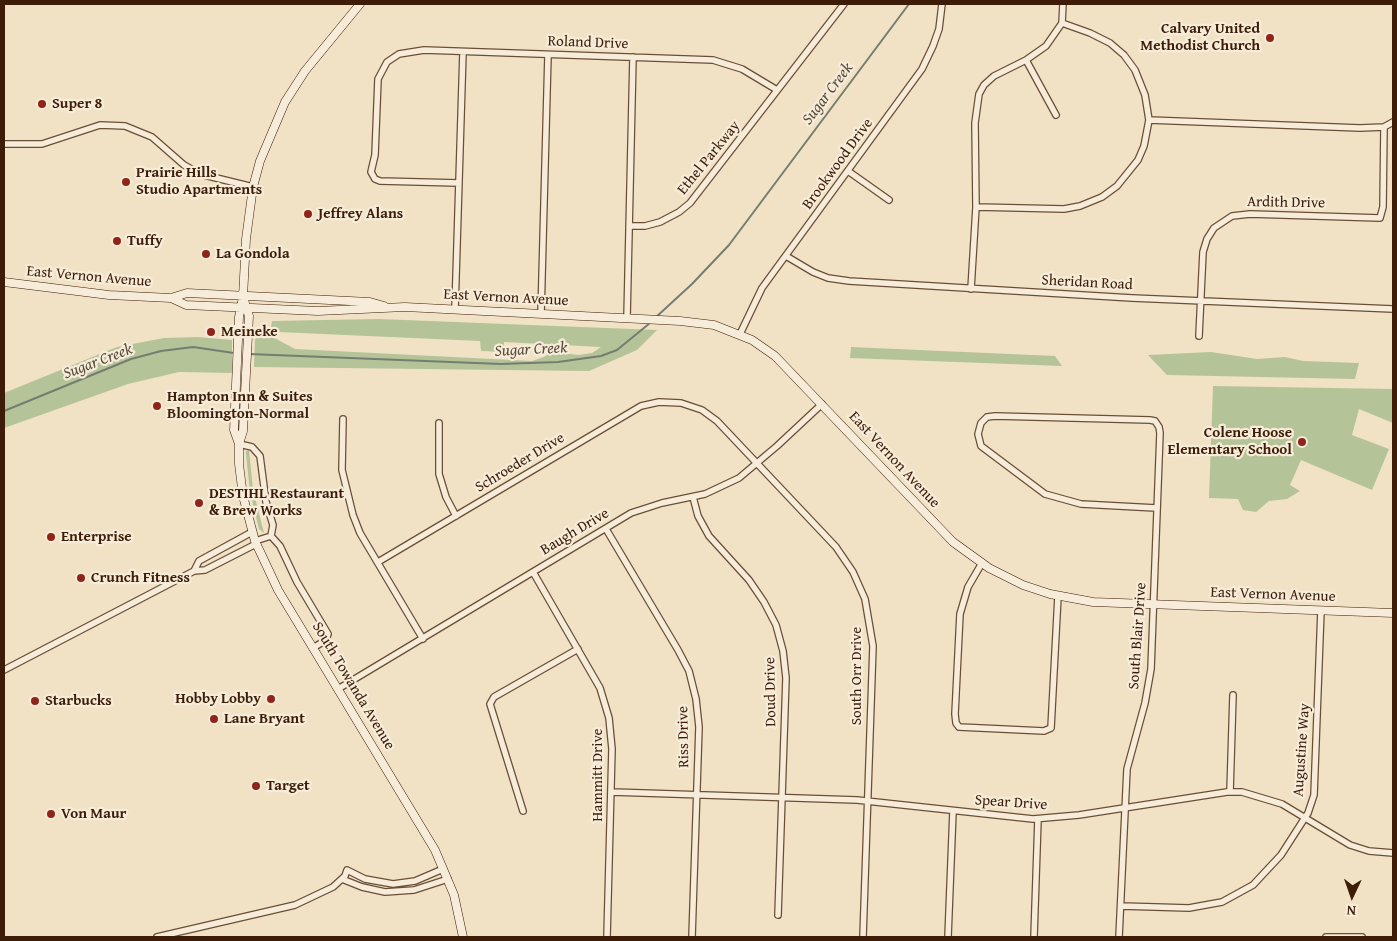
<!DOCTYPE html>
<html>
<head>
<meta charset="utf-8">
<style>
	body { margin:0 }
	#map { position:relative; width:1397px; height:941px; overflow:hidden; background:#f1e2c5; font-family:"Gentium Book Plus",serif }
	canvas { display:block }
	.frame { position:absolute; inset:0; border:5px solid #3d1d07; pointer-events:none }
	.north { position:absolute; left:1327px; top:871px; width:50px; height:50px; -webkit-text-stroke:4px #f6ecd9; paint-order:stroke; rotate:183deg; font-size:14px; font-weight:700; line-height:20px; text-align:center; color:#3d1d07 }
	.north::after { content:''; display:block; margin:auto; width:18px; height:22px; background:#3d1d07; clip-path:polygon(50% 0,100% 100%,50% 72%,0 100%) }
</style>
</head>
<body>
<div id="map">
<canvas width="1397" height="941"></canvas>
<div class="frame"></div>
<div class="north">N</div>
</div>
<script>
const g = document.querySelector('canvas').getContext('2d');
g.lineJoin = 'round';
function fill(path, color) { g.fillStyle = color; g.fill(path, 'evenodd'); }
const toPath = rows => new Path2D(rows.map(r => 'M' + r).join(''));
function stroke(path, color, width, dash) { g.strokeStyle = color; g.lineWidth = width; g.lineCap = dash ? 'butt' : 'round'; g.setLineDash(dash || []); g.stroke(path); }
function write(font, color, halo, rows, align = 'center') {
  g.font = font + ' "Gentium Book Plus",serif'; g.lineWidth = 4.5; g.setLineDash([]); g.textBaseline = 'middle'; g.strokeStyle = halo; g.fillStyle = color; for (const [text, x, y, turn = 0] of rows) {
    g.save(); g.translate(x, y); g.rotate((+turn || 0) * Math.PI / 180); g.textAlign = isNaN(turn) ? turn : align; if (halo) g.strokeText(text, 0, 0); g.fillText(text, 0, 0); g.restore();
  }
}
const green = toPath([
	[379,319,657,330,637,350,589,371,254,367,255,339,267,334,295,349,532,361,544,357,551,352,579,355,592,353,601,347,504,342,504,352,481,351,480,341,278,332,271,327,272,321],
	[198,337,232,340,232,373,179,372,128,384,4,428,4,393,117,347,164,338],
	[851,347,1055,356,1062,366,850,358],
	[1211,352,1257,359,1285,357,1303,361,1359,363,1355,379,1167,375,1148,355],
	[1213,386,1393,389,1393,423,1359,409,1352,435,1389,449,1372,490,1301,460,1290,485,1300,491,1287,499,1269,501,1256,512,1243,510,1238,499,1209,498],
	[249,450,253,490,264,533,259,529,250,492,246,454,246,451]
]);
const stream = toPath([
	[655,318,692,284,729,245,909,4],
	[249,354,501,364,558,362,601,356,617,350,650,323],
	[4,411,131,359,161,351,193,347,234,353]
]);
const minor = toPath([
	[1026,60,1056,115],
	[1149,120,1360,128,1384,127,1393,122],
	[4,144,42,144,100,125,125,126,152,137,184,165,200,174,253,187],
	[848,171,889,200],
	[459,183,380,181,375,179,371,172,375,155,378,79,387,62,399,54,424,50,713,60,742,69,777,90],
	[976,207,1064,209,1080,206,1102,197,1117,186,1138,160,1144,146,1149,120,1145,95,1135,70,1124,55,1110,43,1090,33,1062,23],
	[629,226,645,226,660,222,679,212,690,203,844,4],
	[786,256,813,272,828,278,849,281,1132,298,1393,309],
	[971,289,976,207,975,123,979,94,984,85,994,76,1026,60,1046,46,1062,23,1063,4],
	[455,309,463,52],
	[541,314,548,55],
	[627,318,633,57],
	[740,334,762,288,922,69,933,46,939,29,942,4],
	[1199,336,1203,252,1207,239,1214,228,1232,216,1250,214,1380,218,1383,207,1384,127],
	[343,419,342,470,353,515,360,533,423,639],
	[439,423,439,474,446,497,456,516],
	[239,444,252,447,260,456,266,502,273,525,271,536,280,546,297,582,328,634,326,640,313,648],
	[693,497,698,516,709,536,749,580,764,602,776,625,783,651,786,678,778,915],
	[606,529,678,650,689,671,696,699,699,727,692,937],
	[255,541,271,536],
	[378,562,641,406,659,402,681,403,702,410,717,421,836,547,853,572,865,599,873,646,863,937],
	[982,563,968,587,960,614,955,714,956,723,959,727,1044,731,1051,728,1058,596],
	[194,571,199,561,252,532],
	[533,572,600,688,609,718,612,749,607,937],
	[4,670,194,571,205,570,256,544],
	[338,689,631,513,662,503,705,494,739,478,777,446,822,404],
	[612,792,857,800,1033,819,1079,815,1227,792,1242,792,1282,804,1350,845,1369,851,1393,853],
	[1230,792,1233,695],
	[523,811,490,704,494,697,578,649],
	[342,879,362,887,385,892,414,890,448,879],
	[1121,906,1189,908,1222,902,1253,885,1281,855,1308,813,1314,795,1321,610],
	[157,937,295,905,333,887,345,876,347,870,365,879,393,884,415,881,443,869],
	[948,937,953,811],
	[1034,937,1038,819],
	[1119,937,1127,769,1145,703,1151,669,1160,433,1159,427,1155,421,1150,420,995,416,987,417,981,423,978,434,981,446,1045,494,1081,504,1156,508],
	[1326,937,1362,937]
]);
const secondary = toPath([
	[4,282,109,295,171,298,187,293,370,302,384,306],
	[243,297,249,316,243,431,239,444,239,464,243,496,255,541,278,590,435,850,454,895,463,937],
	[171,298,186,305,318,311,405,307,680,321,714,325,752,340,775,356,953,542,989,568,1023,585,1050,594,1093,602,1393,613],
	[239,444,234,430,239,317,243,297,246,239,253,187,260,161,285,102,305,71,360,4]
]);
const markers = [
	[1270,38,5,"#8f2418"],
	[42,104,5,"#8f2418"],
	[126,182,5,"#8f2418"],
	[308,214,5,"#8f2418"],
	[117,241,5,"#8f2418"],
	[206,254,5,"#8f2418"],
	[211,332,5,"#8f2418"],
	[157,406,5,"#8f2418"],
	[1302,442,5,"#8f2418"],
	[199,503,5,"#8f2418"],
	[51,537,5,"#8f2418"],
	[81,578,5,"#8f2418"],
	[271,699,5,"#8f2418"],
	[35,701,5,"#8f2418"],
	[214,719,5,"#8f2418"],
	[256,786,5,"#8f2418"],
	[51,814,5,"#8f2418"]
];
const poiNames = [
	["Calvary United",1260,29,"right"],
	["Methodist Church",1260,46,"right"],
	["Super 8",52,104],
	["Prairie Hills",136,173],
	["Studio Apartments",136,190],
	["Jeffrey Alans",318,214],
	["Tuffy",127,241],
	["La Gondola",216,254],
	["Meineke",221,332],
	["Hampton Inn & Suites",167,397],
	["Bloomington-Normal",167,414],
	["Colene Hoose",1292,433,"right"],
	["Elementary School",1292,450,"right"],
	["DESTIHL Restaurant",209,494],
	["& Brew Works",209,511],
	["Enterprise",61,537],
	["Crunch Fitness",91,578],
	["Hobby Lobby",261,699,"right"],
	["Starbucks",45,701],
	["Lane Bryant",224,719],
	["Target",266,786],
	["Von Maur",61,814]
];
const streetNames = [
	["Roland Drive",588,43,2],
	["Ethel Parkway",709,158,-51],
	["Brookwood Drive",838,164,-54],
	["Ardith Drive",1286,203,1],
	["East Vernon Avenue",89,277,5],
	["Sheridan Road",1087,283,3],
	["East Vernon Avenue",506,298,3],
	["East Vernon Avenue",894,460,47],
	["Schroeder Drive",520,463,-31],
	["Baugh Drive",575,532,-31],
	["East Vernon Avenue",1273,595,2],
	["South Blair Drive",1138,636,-86],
	["South Orr Drive",857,676,-90],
	["South Towanda Avenue",353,686,59],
	["Doud Drive",771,692,-91],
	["Riss Drive",684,737,-91],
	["Augustine Way",1302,750,-86],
	["Hammitt Drive",598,775,-90],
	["Spear Drive",1011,803,4]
];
const waterNames = [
	["Sugar Creek",828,94,-53],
	["Sugar Creek",531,350,-3],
	["Sugar Creek",98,362,-21]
];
fill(green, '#b4c498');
stroke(stream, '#757d71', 2);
stroke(minor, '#6a4e36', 8);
stroke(secondary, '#3d1d07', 9);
stroke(minor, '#f6ecd9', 5.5);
stroke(secondary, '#f6ecd9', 8);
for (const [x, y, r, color] of markers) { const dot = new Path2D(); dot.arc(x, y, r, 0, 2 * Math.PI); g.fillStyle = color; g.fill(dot); stroke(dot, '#f6ecd9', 2); }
write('bold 15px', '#3d1d07', '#f6ecd9', poiNames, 'left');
write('15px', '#3d1d07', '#f6ecd9', streetNames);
write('italic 16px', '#594d3c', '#f6ecd9', waterNames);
</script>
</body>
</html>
